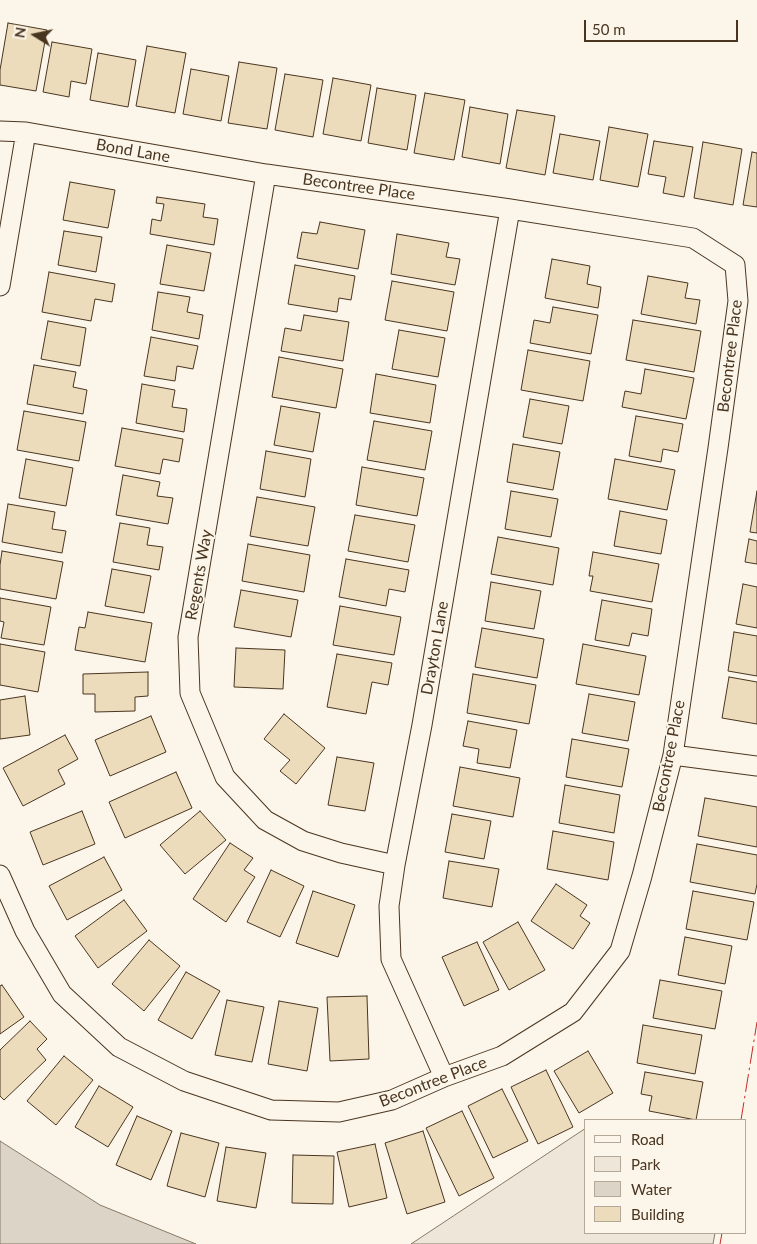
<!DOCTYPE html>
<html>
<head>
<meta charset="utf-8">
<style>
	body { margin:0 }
	#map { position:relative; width:757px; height:1244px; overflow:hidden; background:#fbf6e9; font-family:Lato,sans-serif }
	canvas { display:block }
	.legend { position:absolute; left:584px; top:1119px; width:162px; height:115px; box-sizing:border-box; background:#fbf6e9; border:1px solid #b4a999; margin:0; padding:6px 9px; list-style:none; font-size:15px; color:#4a3520 }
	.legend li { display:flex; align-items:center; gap:10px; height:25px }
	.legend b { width:25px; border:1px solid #b4a999 }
	.north { position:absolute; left:10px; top:10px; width:50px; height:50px; -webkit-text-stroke:4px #fbf6e9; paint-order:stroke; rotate:280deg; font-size:14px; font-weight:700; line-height:20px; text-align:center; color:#4a3520 }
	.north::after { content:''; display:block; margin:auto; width:18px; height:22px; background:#4a3520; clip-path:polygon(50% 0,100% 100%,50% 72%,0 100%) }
	.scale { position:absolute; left:584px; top:20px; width:154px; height:22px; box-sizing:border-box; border:2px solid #4a3520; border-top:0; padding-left:6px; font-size:15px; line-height:18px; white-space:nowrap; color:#4a3520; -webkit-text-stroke:4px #fbf6e9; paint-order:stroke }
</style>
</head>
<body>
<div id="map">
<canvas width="757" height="1244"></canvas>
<ul class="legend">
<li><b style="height:6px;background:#fbf6e9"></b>Road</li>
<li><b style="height:14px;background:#ede6d9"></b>Park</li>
<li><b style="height:14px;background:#dcd4c6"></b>Water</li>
<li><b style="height:14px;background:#ecdcbc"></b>Building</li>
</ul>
<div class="north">N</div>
<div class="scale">50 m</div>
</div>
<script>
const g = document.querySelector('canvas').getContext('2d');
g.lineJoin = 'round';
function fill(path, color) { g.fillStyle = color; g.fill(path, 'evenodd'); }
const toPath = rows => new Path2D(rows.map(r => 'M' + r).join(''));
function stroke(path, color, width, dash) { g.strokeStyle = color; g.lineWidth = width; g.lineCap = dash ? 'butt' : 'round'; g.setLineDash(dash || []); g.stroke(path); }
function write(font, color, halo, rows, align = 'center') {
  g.font = font + ' Lato,sans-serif'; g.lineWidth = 4; g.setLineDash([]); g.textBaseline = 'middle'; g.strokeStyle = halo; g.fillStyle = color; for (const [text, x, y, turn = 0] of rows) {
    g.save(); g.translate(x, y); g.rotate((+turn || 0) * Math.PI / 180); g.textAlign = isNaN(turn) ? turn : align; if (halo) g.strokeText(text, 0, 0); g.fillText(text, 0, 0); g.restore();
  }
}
const green = toPath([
	[586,1128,586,1233,715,1233,713,1244,411,1244,586,1128]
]);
const water = toPath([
	[0,1141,100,1205,196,1244,0,1244,0,1141]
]);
const building = toPath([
	[8,23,47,30,36,91,0,85,0,70,8,23],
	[52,42,92,49,86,84,71,81,69,97,43,92,52,42],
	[147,46,186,53,175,113,136,106,147,46],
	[98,53,136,60,128,107,90,100,98,53],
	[239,62,277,68,267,129,228,123,239,62],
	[191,69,229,76,221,121,183,114,191,69],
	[285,74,323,80,313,137,275,130,285,74],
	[333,78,371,85,361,141,323,134,333,78],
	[377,88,416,95,407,150,368,143,377,88],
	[425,93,465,100,454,160,414,153,425,93],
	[470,107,508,114,500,164,462,157,470,107],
	[517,110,555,116,545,175,506,168,517,110],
	[609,127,648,134,638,187,600,180,609,127],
	[560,134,600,141,593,180,553,173,560,134],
	[654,141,693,147,684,197,663,193,666,177,648,174,654,141],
	[703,142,742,149,733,205,694,198,703,142],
	[752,152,757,153,757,207,743,205,752,152],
	[70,182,115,190,108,228,63,220,70,182],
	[157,197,205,204,203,217,218,219,214,245,150,234,152,219,161,221,164,204,156,203,157,197],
	[320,222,365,230,358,269,297,258,302,232,317,234,320,222],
	[64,231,102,237,96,272,58,265,64,231],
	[397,234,449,243,446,257,460,259,455,285,391,274,397,234],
	[167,245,211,253,204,291,160,284,167,245],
	[552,259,590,266,587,284,601,287,598,308,545,298,552,259],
	[295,265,355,276,351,300,339,298,337,312,288,304,295,265],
	[49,272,115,284,112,302,95,299,91,321,42,312,49,272],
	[648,276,688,283,685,298,700,300,696,324,641,314,648,276],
	[392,281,454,292,447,331,385,320,392,281],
	[158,292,190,297,187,312,203,315,199,339,152,330,158,292],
	[553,307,598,315,591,354,530,343,534,320,550,323,553,307],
	[304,315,349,322,343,361,281,351,285,328,301,331,304,315],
	[633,320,701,331,694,372,626,360,633,320],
	[48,321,86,328,80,366,41,359,48,321],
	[399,330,445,338,438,377,392,369,399,330],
	[151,337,198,346,193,369,177,366,175,381,144,376,151,337],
	[528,350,590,361,583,401,521,390,528,350],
	[279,357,343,369,336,408,272,397,279,357],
	[34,365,76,372,73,387,87,390,83,414,27,404,34,365],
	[645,369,694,378,686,419,622,407,625,391,641,394,645,369],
	[376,374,436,385,430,423,370,413,376,374],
	[142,384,175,390,172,407,187,409,184,432,136,423,142,384],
	[530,399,569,406,562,444,523,437,530,399],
	[281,406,320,413,313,452,274,445,281,406],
	[24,411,86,422,79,461,17,450,24,411],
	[636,416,683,424,678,452,663,449,661,462,629,456,636,416],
	[374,421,432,431,425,470,367,460,374,421],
	[122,428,183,439,179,462,163,459,160,474,115,466,122,428],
	[513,444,560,452,553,490,507,482,513,444],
	[266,451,311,459,305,497,260,489,266,451],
	[26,459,73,468,66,506,19,498,26,459],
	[615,459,675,470,667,510,608,499,615,459],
	[362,467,424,478,417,516,356,505,362,467],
	[123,475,160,482,157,496,173,498,168,524,116,515,123,475],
	[511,491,558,499,551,537,505,529,511,491],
	[757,491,757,533,750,532,757,491],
	[257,497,315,507,308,546,250,536,257,497],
	[8,504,55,512,52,529,66,531,62,553,2,542,8,504],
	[620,511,667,520,661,554,614,546,620,511],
	[355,515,415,525,408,562,348,551,355,515],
	[120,523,150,528,147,545,163,547,159,570,113,562,120,523],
	[498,537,559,548,553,585,491,574,498,537],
	[749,539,757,541,757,564,745,562,749,539],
	[248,544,310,555,304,592,242,581,248,544],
	[2,551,63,562,56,599,0,589,0,565,2,551],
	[593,552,659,564,652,602,590,591,593,576,589,576,593,552],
	[346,559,409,570,405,592,389,589,386,606,339,597,346,559],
	[112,569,151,576,144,613,105,606,112,569],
	[491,582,541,591,534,629,485,621,491,582],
	[743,584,757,587,757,628,736,624,743,584],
	[241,590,298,600,291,637,234,627,241,590],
	[0,598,51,607,44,645,1,638,4,622,0,621,0,598],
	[602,600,652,609,648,636,632,633,629,646,595,640,602,600],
	[340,606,401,617,394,655,333,645,340,606],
	[88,612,152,623,145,662,75,650,79,627,85,628,88,612],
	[482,628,544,639,537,678,475,667,482,628],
	[734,632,757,636,757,676,728,671,734,632],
	[0,644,45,652,38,692,0,685,0,644],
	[583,644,646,656,639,695,576,684,583,644],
	[236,648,285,650,283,689,234,687,236,648],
	[337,654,392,663,388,685,372,682,366,714,327,707,337,654],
	[148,672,148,696,135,697,135,711,95,712,95,694,83,694,83,674,148,672],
	[473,674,536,685,529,724,467,713,473,674],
	[729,677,757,682,757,724,722,718,729,677],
	[589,694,635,702,628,741,582,733,589,694],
	[25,696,30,735,0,739,0,700,25,696],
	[284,714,325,748,296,784,280,771,290,760,264,739,284,714],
	[151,716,166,752,110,776,95,740,151,716],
	[468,721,517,730,510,768,477,763,479,749,463,746,468,721],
	[65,735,78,759,58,770,65,784,23,806,3,768,65,735],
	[572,739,629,749,622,787,566,777,572,739],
	[337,757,374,763,365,811,328,805,337,757],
	[460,767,520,778,513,817,453,806,460,767],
	[176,772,192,808,125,838,109,802,176,772],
	[565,785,620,795,614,833,559,823,565,785],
	[705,798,757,807,757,847,698,836,705,798],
	[82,811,95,844,43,865,30,832,82,811],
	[200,811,226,840,185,874,160,845,200,811],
	[452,814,491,821,484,859,445,852,452,814],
	[553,831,614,842,608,880,547,869,553,831],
	[230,843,253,858,244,870,255,877,226,922,193,899,230,843],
	[697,844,757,855,757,884,755,894,690,882,697,844],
	[104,857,122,890,67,920,49,886,104,857],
	[449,861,499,869,492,907,443,898,449,861],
	[271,870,304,886,280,937,247,922,271,870],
	[556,884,587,905,580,916,590,923,573,949,531,921,556,884],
	[313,891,355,905,338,957,296,943,313,891],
	[693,891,754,902,747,940,686,929,693,891],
	[124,900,147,931,98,968,75,936,124,900],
	[518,922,545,970,509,990,483,942,518,922],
	[685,937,732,946,725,984,678,975,685,937],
	[149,940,180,966,144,1011,112,984,149,940],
	[477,942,499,990,464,1006,442,957,477,942],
	[186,972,220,991,192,1039,158,1020,186,972],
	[660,980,722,991,715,1029,653,1018,660,980],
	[2,985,24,1017,0,1034,0,986,2,985],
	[367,996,369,1059,330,1061,327,997,367,996],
	[227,1000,264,1007,252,1062,215,1055,227,1000],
	[279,1001,318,1008,307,1071,268,1064,279,1001],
	[30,1021,47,1039,37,1049,46,1060,4,1100,0,1096,0,1050,30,1021],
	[643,1025,702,1035,695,1074,637,1063,643,1025],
	[588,1051,613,1093,579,1113,554,1071,588,1051],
	[64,1056,93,1080,56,1125,27,1101,64,1056],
	[546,1070,573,1127,538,1144,511,1087,546,1070],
	[645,1072,703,1082,696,1120,649,1111,652,1096,641,1094,645,1072],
	[99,1086,133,1107,108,1147,75,1127,99,1086],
	[502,1089,528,1141,493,1158,468,1106,502,1089],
	[462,1111,494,1178,459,1196,426,1128,462,1111],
	[137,1116,172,1131,151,1180,116,1165,137,1116],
	[423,1131,445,1202,407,1214,385,1143,423,1131],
	[181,1133,219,1143,205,1197,167,1186,181,1133],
	[375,1144,387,1198,349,1207,337,1152,375,1144],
	[226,1147,266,1153,256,1208,217,1201,226,1147],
	[293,1155,334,1156,333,1204,292,1203,293,1155]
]);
const minor = toPath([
	[0,131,26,132,266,174,510,209,693,238,735,265,738,301,718,448,673,755,642,876,620,951,573,1012,502,1056,444,1077,392,1100,339,1112,271,1110,184,1081,119,1047,62,994,25,931,0,875],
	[266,174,188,637,190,693,225,777,265,820,303,841,341,853,395,865],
	[0,286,26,132],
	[673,755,757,766],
	[444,1077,391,959,389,906,395,865,422,725,510,209]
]);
const power = toPath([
	[741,1120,757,1022],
	[720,1244,722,1233]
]);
const streetNames = [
	["Bond Lane",133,151,10],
	["Becontree Place",359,187,8],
	["Becontree Place",730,356,-83],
	["Regents Way",199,575,-80],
	["Drayton Lane",435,648,-80],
	["Becontree Place",669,756,-79],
	["Becontree Place",433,1082,-21]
];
fill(green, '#ede6d9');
stroke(green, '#887966', 1);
fill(water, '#dcd4c6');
stroke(water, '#887966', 1);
fill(building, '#ecdcbc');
stroke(building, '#4a3520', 1);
stroke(minor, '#4a3520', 21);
stroke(minor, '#fbf6e9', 19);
stroke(power, '#c62828', 1, [18, 4, 2.5, 4]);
write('16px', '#4a3520', '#fbf6e9', streetNames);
</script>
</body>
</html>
